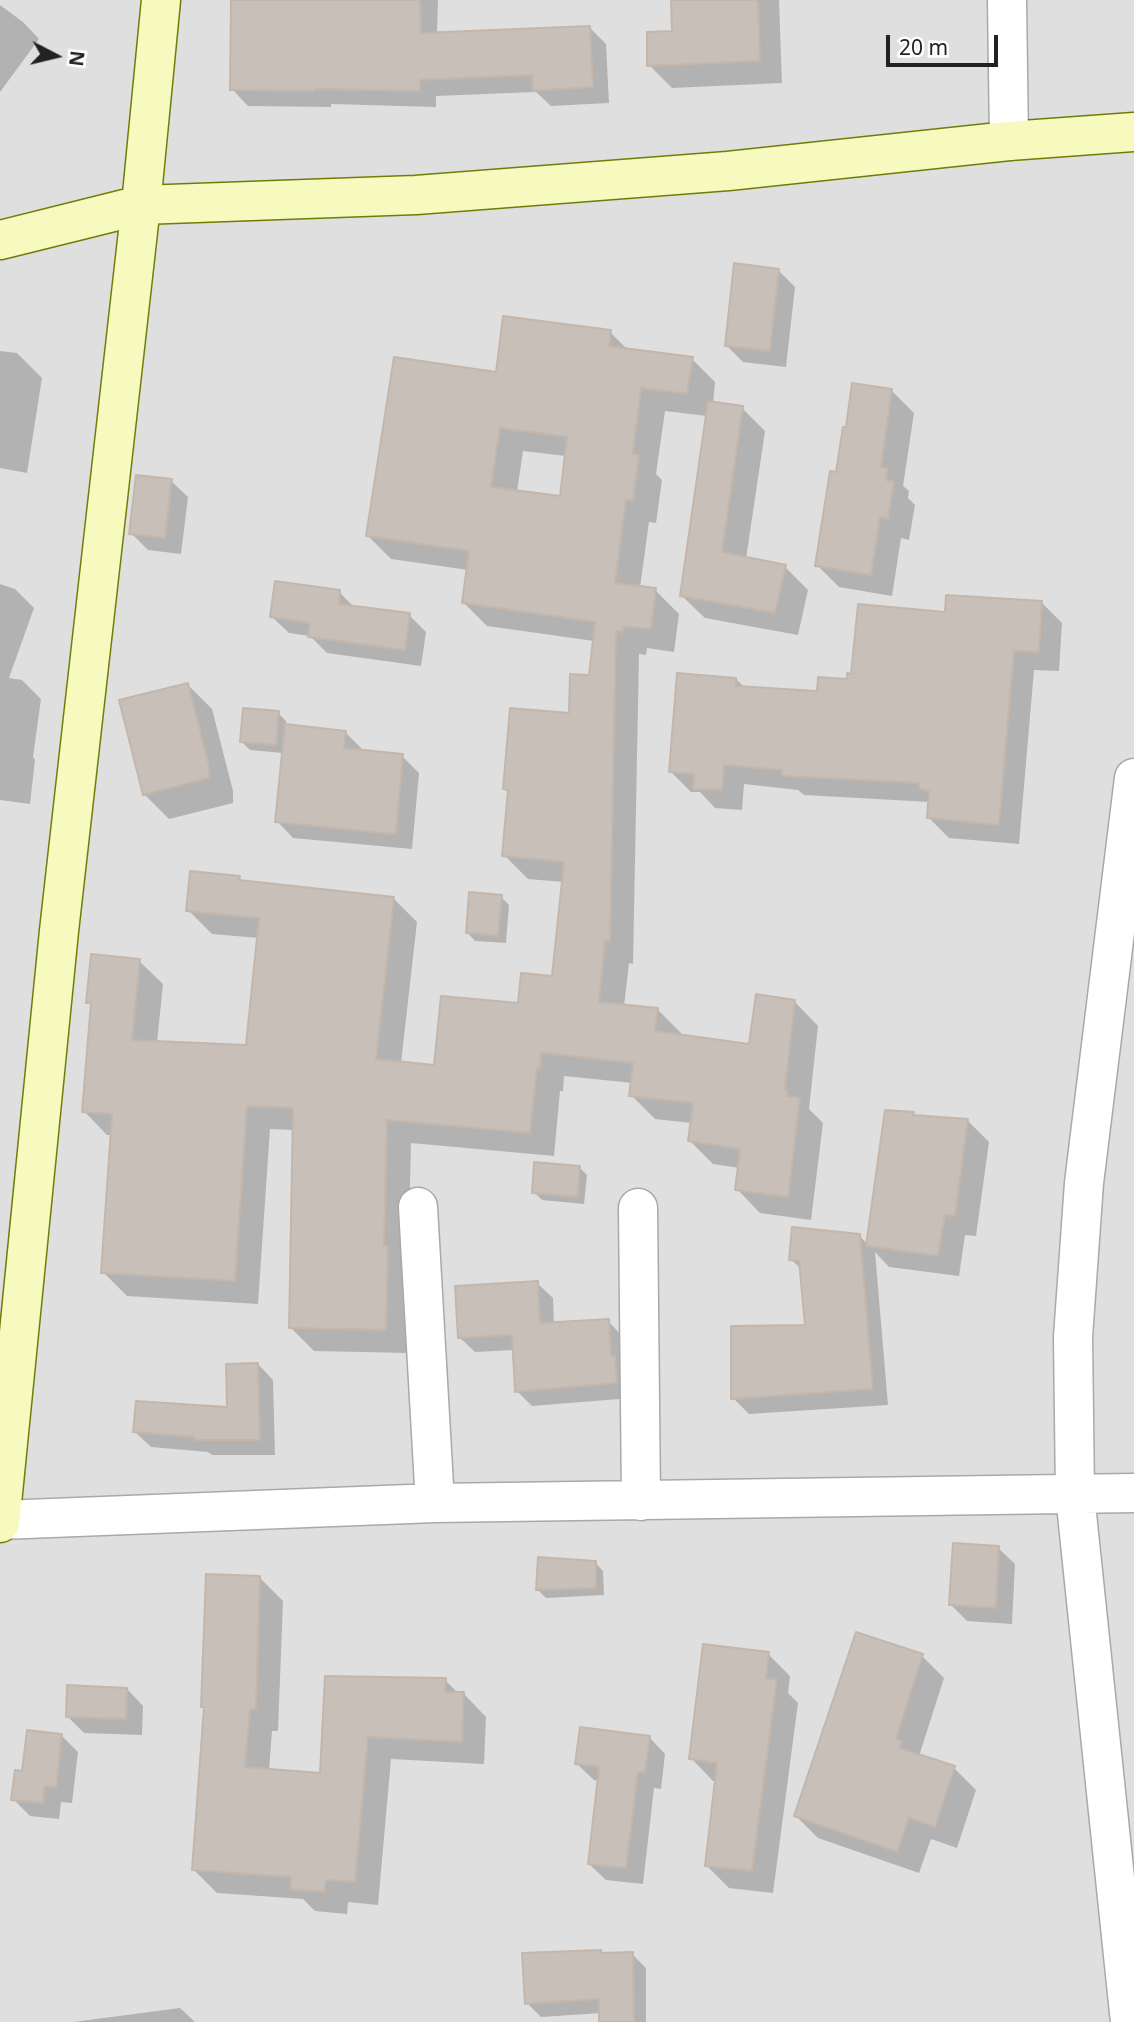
<!DOCTYPE html>
<html>
<head>
<meta charset="utf-8">
<style>
	body { margin:0 }
	#map { position:relative; width:1134px; height:2022px; overflow:hidden; background:#f2efe9; font-family:"Noto Sans",sans-serif }
	canvas { display:block }
	.north { position:absolute; left:21px; top:21px; width:70px; height:70px; -webkit-text-stroke:5px #fff; paint-order:stroke; rotate:97deg; font-size:19px; font-weight:700; line-height:28px; text-align:center; color:#222 }
	.north::after { content:''; display:block; margin:auto; width:24px; height:32px; background:#222; clip-path:polygon(50% 0,100% 100%,50% 72%,0 100%) }
	.scale { position:absolute; left:886px; top:35px; width:112px; height:32px; box-sizing:border-box; border:4px solid #222; border-top:0; padding-left:9px; font-size:21px; line-height:24px; white-space:nowrap; color:#222; -webkit-text-stroke:5px #fff; paint-order:stroke }
</style>
</head>
<body>
<div id="map">
<canvas width="1134" height="2022"></canvas>
<div class="north">N</div>
<div class="scale">20 m</div>
</div>
<script>
const g = document.querySelector('canvas').getContext('2d');
g.lineJoin = 'round';
function fill(path, color) { g.fillStyle = color; g.fill(path, 'evenodd'); }
const toPath = rows => new Path2D(rows.map(r => 'M' + r).join(''));
function stroke(path, color, width, dash) { g.strokeStyle = color; g.lineWidth = width; g.lineCap = dash ? 'butt' : 'round'; g.setLineDash(dash || []); g.stroke(path); }
const residential = toPath([
	[0,0,1134,0,1134,2022,0,2022]
]);
const shadow = toPath([
	[233,0,438,0,437,34,589,27,606,44,609,103,551,106,536,92,436,96,436,107,331,104,331,107,248,106,232,89],
	[673,0,779,0,782,83,672,88,649,65,674,32],
	[0,5,23,22,39,39,0,92],
	[778,270,795,287,786,367,743,362,726,345],
	[610,332,628,350,692,359,715,382,713,404,742,408,765,431,746,559,785,567,808,590,798,635,705,618,682,596,707,416,665,411,656,474,662,480,656,523,649,522,640,588,655,590,679,614,674,652,647,648,646,655,639,654,633,964,629,963,624,1006,657,1009,681,1033,680,1036,751,1045,795,1002,818,1026,809,1109,823,1123,811,1220,760,1213,737,1189,739,1168,713,1164,689,1140,692,1123,655,1119,631,1095,633,1083,564,1076,563,1091,560,1091,554,1156,411,1143,408,1268,409,1353,314,1351,291,1328,294,1130,270,1129,258,1304,127,1296,103,1272,112,1135,107,1135,84,1111,92,1006,88,1002,139,961,163,984,157,1043,247,1047,259,938,212,934,188,910,239,877,243,882,393,898,417,922,401,1063,436,1067,553,978,563,882,528,879,504,855,510,794,504,789,571,715,590,676,594,641,487,626,464,603,468,570,391,559,367,535,497,374],
	[523,451,566,456,561,498,517,492],
	[0,351,17,353,42,378,27,473,0,468],
	[892,391,914,413,903,486,909,491,908,498,915,505,909,540,901,538,892,596,839,587,817,565,837,475],
	[171,481,188,497,181,554,148,550,131,533],
	[0,584,15,589,34,608,9,678,22,680,41,699,33,757,35,760,30,804,0,800],
	[339,592,355,608,409,615,426,632,421,666,327,653,310,636,289,633,272,617],
	[1041,602,1062,623,1059,671,1034,670,1019,844,949,838,928,817,930,802,804,795,798,790,744,784,742,810,715,808,700,792,691,792,671,772,736,679,745,688,819,693,849,680,946,614],
	[188,685,212,709,233,791,233,803,169,819,144,794],
	[278,713,286,721,286,726,345,732,362,749,362,751,402,756,419,773,412,849,293,838,277,821,283,753,250,750,242,742],
	[501,897,509,905,506,943,475,941,467,932],
	[913,1114,915,1117,968,1121,989,1142,976,1236,965,1235,959,1276,889,1267,875,1252,888,1405,749,1414,733,1398,807,1327,802,1270,791,1259,859,1235,868,1245],
	[579,1167,587,1175,584,1204,542,1200,534,1192],
	[537,1283,553,1298,554,1324,608,1321,623,1337,632,1398,532,1406,517,1391,514,1350,475,1352,459,1337],
	[258,1364,273,1380,275,1455,212,1455,208,1452,151,1447,135,1432,228,1409],
	[998,1548,1015,1564,1012,1624,967,1621,950,1604],
	[595,1562,603,1571,604,1595,546,1598,538,1590],
	[260,1578,283,1601,278,1731,272,1731,269,1771,322,1775,327,1677,445,1680,459,1694,464,1694,486,1717,484,1764,391,1759,378,1905,348,1902,347,1914,315,1911,303,1899,217,1893,194,1870,206,1710,202,1706],
	[768,1654,790,1676,788,1693,798,1703,773,1893,729,1888,707,1866,717,1781,713,1781,691,1758],
	[922,1656,944,1678,919,1756,954,1768,976,1790,957,1848,931,1839,919,1873,818,1838,796,1816],
	[127,1689,143,1706,142,1735,84,1733,67,1716],
	[61,1735,78,1752,72,1803,61,1802,59,1819,30,1816,13,1799,24,1773],
	[649,1737,665,1754,661,1789,654,1788,643,1884,606,1880,589,1864,599,1781,594,1780,577,1764],
	[600,1951,603,1955,632,1954,646,1968,646,2022,601,2022,601,2013,541,2017,527,2003],
	[180,2008,195,2022,73,2022]
]);
const building = toPath([
	[231,0,420,0,421,33,590,26,593,87,533,91,532,75,420,80,420,91,315,89,315,91,230,90,231,0],
	[671,0,758,0,760,61,647,66,647,32,672,31,671,0],
	[734,263,779,269,770,351,725,346,734,263],
	[503,316,611,330,609,346,693,357,687,394,641,388,633,454,639,455,633,501,626,500,615,583,656,588,651,629,623,626,623,632,616,631,610,941,605,941,599,1002,658,1008,655,1031,749,1044,756,994,795,1000,785,1089,788,1090,787,1096,800,1098,788,1197,735,1190,740,1149,688,1141,693,1103,629,1096,633,1063,541,1053,540,1068,537,1068,530,1133,387,1120,384,1246,388,1246,386,1330,289,1328,293,1108,247,1106,235,1281,101,1273,112,1114,82,1112,91,1003,86,1003,91,954,140,959,132,1040,246,1045,259,918,186,911,190,871,240,876,239,880,394,897,376,1059,434,1065,441,996,518,1003,521,973,552,976,564,862,502,856,508,790,503,789,510,708,569,713,570,674,589,675,595,622,462,603,469,551,366,536,394,357,496,372,503,316],
	[500,428,567,437,560,496,491,487,500,428],
	[852,383,892,389,881,467,888,468,886,480,894,481,888,519,880,517,871,575,815,566,830,471,836,472,843,427,846,427,852,383],
	[708,401,743,406,722,552,786,565,775,613,680,596,708,401],
	[136,475,172,479,165,538,129,534,136,475],
	[275,581,340,590,339,604,410,613,405,650,308,637,310,623,270,617,275,581],
	[946,595,1042,601,1039,652,1014,651,999,825,927,818,929,791,919,789,919,783,782,776,782,770,724,765,722,790,693,789,694,774,669,772,677,673,736,678,736,686,817,691,818,677,847,679,847,673,851,674,858,604,945,612,946,595],
	[188,683,209,766,209,778,143,795,119,700,188,683],
	[243,708,279,711,276,745,240,742,243,708],
	[285,724,346,731,344,748,403,754,396,832,393,834,275,822,285,724],
	[469,892,502,895,498,936,466,933,469,892],
	[885,1110,914,1112,913,1115,968,1119,955,1216,945,1215,938,1256,866,1246,885,1110],
	[534,1162,580,1166,577,1197,532,1193,534,1162],
	[792,1227,860,1234,873,1389,731,1399,731,1326,805,1325,799,1261,789,1260,792,1227],
	[538,1281,540,1323,609,1319,611,1356,615,1355,617,1383,515,1392,512,1335,458,1338,455,1286,538,1281],
	[258,1363,260,1440,195,1440,195,1437,133,1432,136,1401,227,1407,226,1364,258,1363],
	[953,1543,999,1546,996,1608,949,1605,953,1543],
	[538,1557,596,1561,596,1588,536,1590,538,1557],
	[206,1574,260,1576,256,1709,250,1709,245,1767,320,1773,325,1676,446,1678,445,1692,464,1692,462,1742,368,1737,355,1882,326,1880,324,1892,290,1889,291,1877,192,1870,204,1707,201,1707,206,1574],
	[856,1632,923,1654,896,1739,902,1741,900,1748,955,1766,935,1827,909,1818,897,1852,794,1816,856,1632],
	[703,1644,769,1652,766,1678,777,1679,752,1871,705,1866,717,1763,689,1759,703,1644],
	[67,1685,127,1688,126,1719,66,1717,67,1685],
	[580,1727,650,1736,645,1773,638,1772,626,1868,588,1864,599,1767,575,1764,580,1727],
	[27,1730,62,1734,56,1787,45,1786,43,1803,11,1800,15,1770,22,1771,27,1730],
	[601,1950,601,1953,633,1952,634,2022,599,2022,599,1999,525,2004,522,1953,601,1950]
]);
const street = toPath([
	[1007,0,1009,141],
	[418,1207,435,1503],
	[638,1208,641,1501],
	[0,1520,435,1503,1134,1493],
	[1130,2022,1075,1495,1073,1337,1084,1183,1134,778]
]);
const secondary = toPath([
	[0,240,141,205,416,195,728,171,1009,141,1134,132],
	[0,1523,59,931,141,205,161,0]
]);
fill(residential, '#e0dfdf');
fill(shadow, '#0003');
fill(building, '#c7bfb8');
stroke(building, '#c4b6ab', 2);
stroke(street, '#a9a9a9', 41);
stroke(secondary, '#707d05', 41);
stroke(street, '#fff', 38);
stroke(secondary, '#f7fabf', 38);
</script>
</body>
</html>
